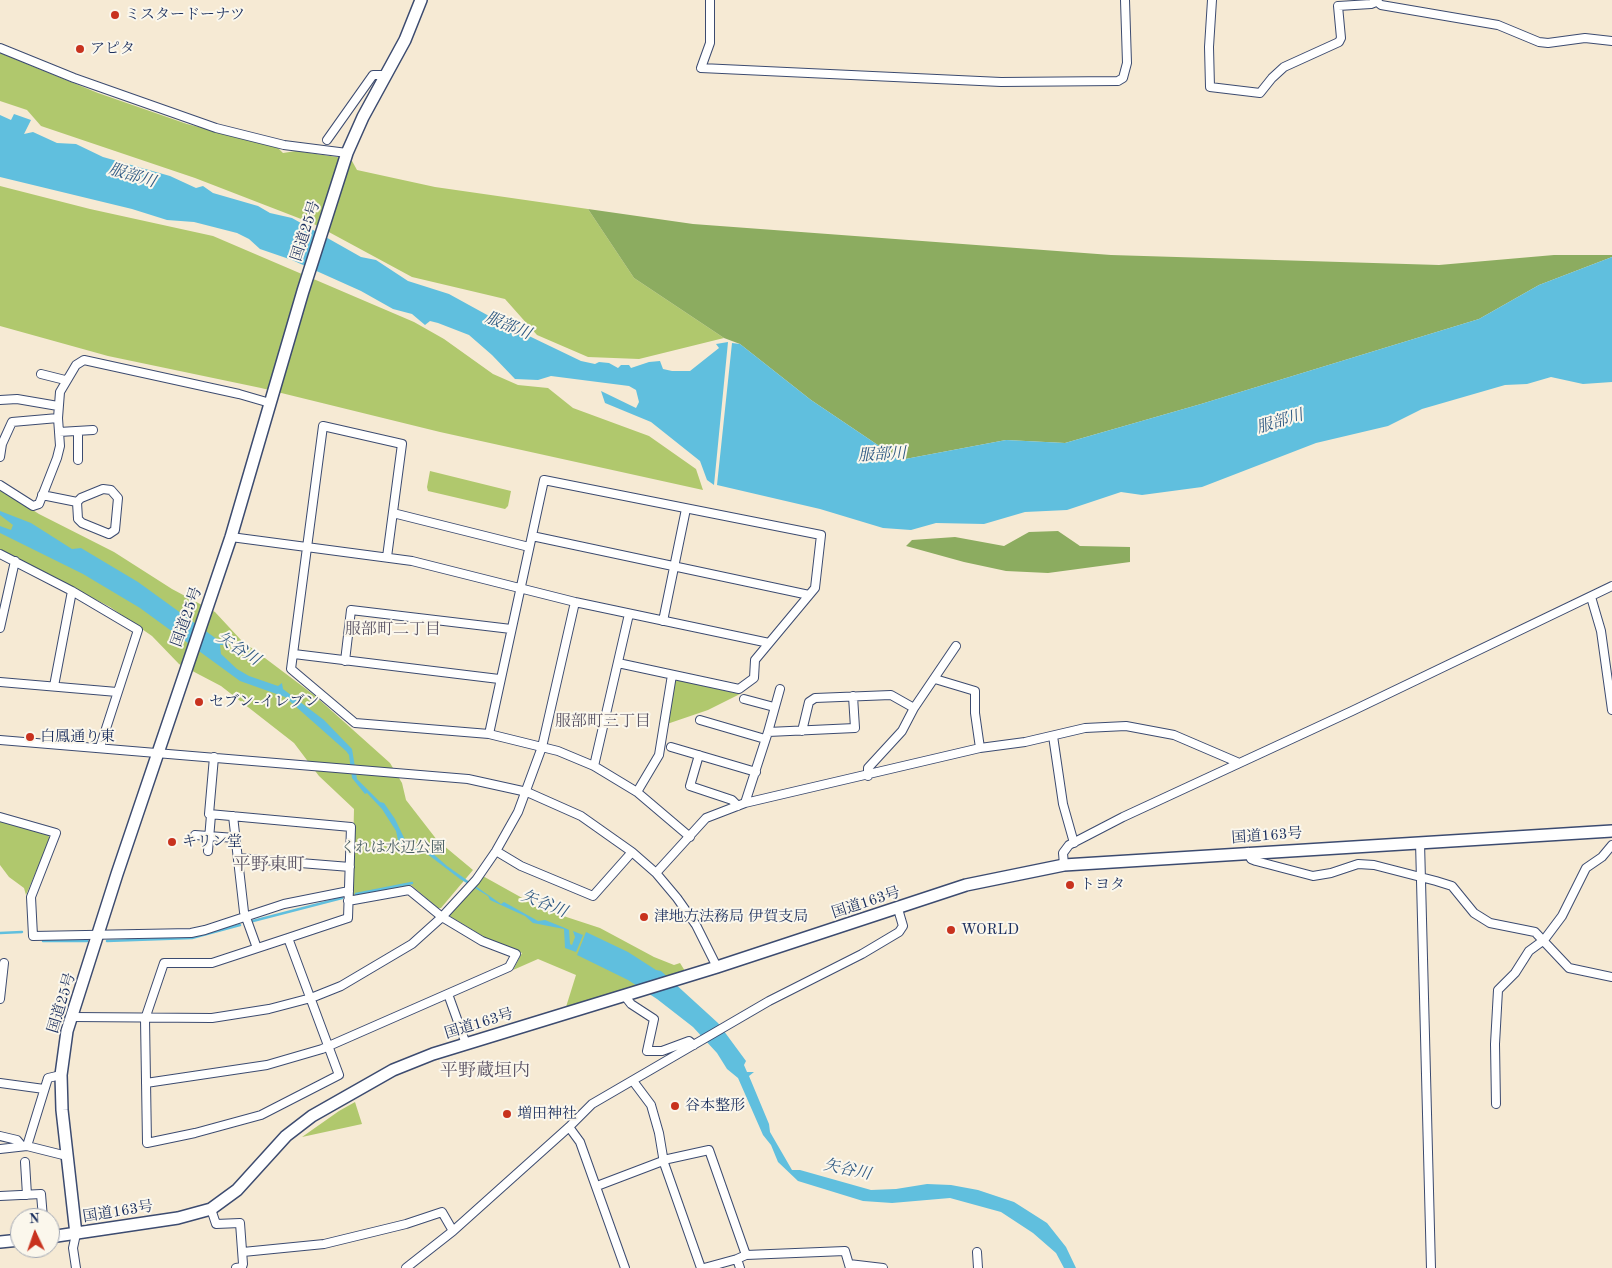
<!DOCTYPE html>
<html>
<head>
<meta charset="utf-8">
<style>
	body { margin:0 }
	#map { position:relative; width:1612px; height:1268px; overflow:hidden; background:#f6ead4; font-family:"Old Standard TT",serif }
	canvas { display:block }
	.north { position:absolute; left:10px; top:1208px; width:50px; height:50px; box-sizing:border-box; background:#fbf7ec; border:1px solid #a1a7b3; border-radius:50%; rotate:357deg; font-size:14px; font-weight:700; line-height:20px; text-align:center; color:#1b2f5e }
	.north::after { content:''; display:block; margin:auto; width:18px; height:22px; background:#c8321e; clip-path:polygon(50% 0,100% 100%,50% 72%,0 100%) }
</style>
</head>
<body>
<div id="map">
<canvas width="1612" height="1268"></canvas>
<div class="north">N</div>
</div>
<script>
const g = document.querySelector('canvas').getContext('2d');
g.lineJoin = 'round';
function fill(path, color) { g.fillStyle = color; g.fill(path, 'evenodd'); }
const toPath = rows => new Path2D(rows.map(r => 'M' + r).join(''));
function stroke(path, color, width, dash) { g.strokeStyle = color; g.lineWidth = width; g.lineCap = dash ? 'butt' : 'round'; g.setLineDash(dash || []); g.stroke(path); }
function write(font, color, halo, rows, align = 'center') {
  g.font = font + ' "Old Standard TT","Noto Serif JP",serif'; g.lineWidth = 4; g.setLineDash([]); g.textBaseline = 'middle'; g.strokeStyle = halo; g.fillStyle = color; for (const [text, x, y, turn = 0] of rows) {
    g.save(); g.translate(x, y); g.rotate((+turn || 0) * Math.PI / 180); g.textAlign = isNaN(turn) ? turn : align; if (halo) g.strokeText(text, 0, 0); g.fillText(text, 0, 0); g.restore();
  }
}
const green = toPath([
	[0,53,98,93,187,124,277,147,283,153,296,151,337,157,352,161,357,170,435,187,588,209,634,278,724,338,639,359,588,357,537,335,505,299,412,277,314,224,195,178,41,126,27,110,0,101],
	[0,186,90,209,213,236,414,322,444,339,493,374,518,385,548,388,573,408,649,436,696,469,703,490,440,432,261,388,108,356,0,326],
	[430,471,511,491,508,506,505,509,428,491,427,487],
	[0,489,39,514,114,552,172,589,215,612,241,640,314,695,390,763,402,783,406,800,437,840,473,870,441,908,438,908,411,885,354,896,352,894,354,809,319,776,294,743,221,686,179,664,152,636,110,607,0,550],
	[677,680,740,694,708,710,667,724,674,682],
	[0,821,48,835,50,839,26,895,24,888,9,877,0,865],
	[481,875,542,909,600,928,654,957,674,965,680,963,685,971,566,1007,576,975,538,959,513,970,522,953,486,938,448,915],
	[355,1102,362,1124,302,1137,339,1111]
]);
const forest = toPath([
	[588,209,693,224,1111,255,1439,265,1554,255,1612,255,1612,257,1539,285,1479,319,1201,404,1065,443,1006,440,900,460,811,400,740,344,724,338,634,278],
	[1058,531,1080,546,1130,547,1130,562,1048,573,1006,571,964,562,906,546,912,540,955,537,1004,546,1029,532]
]);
const water = toPath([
	[14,114,31,120,24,134,33,132,57,143,76,144,103,157,170,176,196,188,203,186,213,193,258,206,270,213,292,218,361,257,376,260,408,281,449,294,489,316,497,317,525,331,529,336,581,361,595,364,599,362,609,363,618,368,621,365,629,365,631,368,649,362,660,361,663,369,672,371,690,371,719,348,716,344,728,342,714,485,707,480,700,461,651,422,605,403,601,391,636,408,639,402,636,390,629,386,551,376,538,380,515,379,492,355,469,335,438,323,430,321,425,325,412,314,393,309,361,291,292,260,260,249,249,239,237,233,194,222,167,220,132,209,0,177,0,115,11,120],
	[1612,257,1612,382,1583,384,1551,377,1527,384,1505,385,1422,409,1388,426,1316,443,1202,487,1142,495,1121,492,1067,510,1025,512,984,524,936,523,911,530,883,528,820,509,717,485,732,343,740,344,811,400,900,460,1006,440,1065,443,1201,404,1479,319,1539,285],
	[0,511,31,523,72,549,81,548,138,582,225,645,220,645,221,654,237,669,249,676,278,686,282,683,283,689,324,720,352,749,357,779,380,802,384,803,395,819,408,846,431,852,447,866,501,904,504,902,538,921,545,920,565,928,569,930,570,944,572,945,575,937,573,931,583,935,576,952,565,948,564,929,533,923,525,916,490,900,488,896,460,879,426,853,411,854,398,840,396,831,382,809,367,793,365,794,352,778,349,755,346,751,285,697,240,681,140,608,83,574,0,533,0,526,11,530,13,525,0,515],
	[586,932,628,952,656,970,661,971,718,1023,746,1061,744,1065,747,1072,754,1072,749,1076,769,1124,770,1132,792,1170,800,1170,871,1190,896,1189,927,1184,951,1185,978,1190,1014,1202,1047,1223,1066,1247,1076,1268,1064,1268,1056,1253,1033,1233,1001,1212,950,1198,892,1203,863,1201,798,1181,778,1162,771,1145,763,1135,738,1078,727,1069,717,1053,693,1027,657,999,628,980,577,955]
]);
const stream = toPath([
	[356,894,412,883],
	[253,921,342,898],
	[0,933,22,932],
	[43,941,87,941],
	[107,941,192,938,240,925]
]);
const minor = toPath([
	[710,0,710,43,701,68,1001,82,1118,81,1123,78,1127,63,1125,0],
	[1212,0,1209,47,1210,87,1260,93,1272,78,1284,67,1339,42,1341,38,1338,6,1371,4,1376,2],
	[1375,0,1381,5,1498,25,1539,42,1548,43,1585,38,1612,41],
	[0,48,74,78,216,128,284,145,347,153],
	[327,140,373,75,386,75],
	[41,374,65,380],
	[0,400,17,399,58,406],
	[78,431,78,460],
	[59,432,93,430],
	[0,457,2,444,12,422,58,418,60,392,76,365,84,360,239,394,270,403],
	[0,485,33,506,39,504,57,458,60,446,58,418],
	[42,495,77,502,81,498,103,489,111,490,118,498,115,530,109,534,82,523,78,519,77,502],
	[393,513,529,547],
	[532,536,809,595],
	[231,537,412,561,575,602,769,643],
	[0,554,72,591,138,630,100,747],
	[387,557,402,444,323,426,291,669,355,723,489,734,558,751,594,766,637,792,690,837],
	[1591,597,1601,631,1612,710],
	[663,621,686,509],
	[0,628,15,561],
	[294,654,499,679],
	[345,661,351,610,511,629],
	[935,679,975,691,975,713,980,748],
	[0,682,117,692],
	[54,686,72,591],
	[744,699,774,707],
	[700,720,765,739],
	[802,731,809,702,815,698,891,695,914,708],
	[768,732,780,689],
	[489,734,544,480,821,535,815,588,755,660,754,678,739,689,618,663],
	[1053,736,1063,804,1074,843],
	[0,740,468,779,527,792,581,816,632,852,656,873,677,898,696,925,717,967],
	[671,747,756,772],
	[699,755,690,786,732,800,738,806],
	[214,757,209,814,351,827,348,918,288,938],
	[594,766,629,614],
	[868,776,868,768,902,731,914,708,956,646],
	[637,792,659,755,672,675],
	[745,803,768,732,855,728,853,696],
	[233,816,244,912,257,948],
	[0,817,56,833,31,897,33,936,191,933,205,930,284,904,349,891],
	[195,835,235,838],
	[1420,842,1431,1268],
	[208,851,211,815],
	[496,851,521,866,593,896,632,852],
	[1248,852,1251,859,1256,861,1313,876,1331,873,1358,864,1374,865,1436,881,1452,886,1474,913,1490,923,1535,932,1569,968,1612,977],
	[238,858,350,867],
	[1064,865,1063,853,1069,845,1123,817,1352,711,1612,586],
	[656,873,706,818,745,803,980,748,1025,742,1085,728,1126,726,1174,735,1237,762],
	[288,938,339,1075,261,1115,195,1133,147,1143,145,1019,164,963,212,963,288,938],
	[448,994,466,1044],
	[624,995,631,1004,654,1019,647,1051,662,1051,689,1041,694,1045],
	[0,999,4,963],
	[73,1017,212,1018,269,1009,311,998,341,986,412,944,442,917,476,880,496,851,518,812,542,747,575,602],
	[633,1081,651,1105,659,1133,664,1163,701,1268],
	[0,1083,44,1089],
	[146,1083,267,1065,322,1049,509,967,516,954,482,941,442,917,409,890,348,901],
	[1496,1104,1495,1044,1498,990,1515,973,1529,951,1544,940,1562,916,1586,868,1602,857,1612,845],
	[569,1127,580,1142,625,1268],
	[0,1136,17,1140,22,1146],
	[27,1146,48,1078,61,1075],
	[0,1149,27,1146,67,1156],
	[25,1162,27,1195],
	[597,1186,668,1159,709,1150,746,1255],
	[0,1196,41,1194,43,1218],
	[211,1209,216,1224,240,1223,243,1264,242,1267,236,1268],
	[76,1234,73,1248,76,1268],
	[243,1252,324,1244,406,1224,442,1212,453,1231],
	[977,1252,978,1268],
	[737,1259,746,1255,845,1251,850,1268],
	[849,1264,883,1268],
	[406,1268,453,1231,569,1127,592,1104,769,1001,862,954,899,932,903,926,898,909],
	[704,1268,737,1259,740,1268]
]);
const highway = toPath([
	[76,1234,62,1110,61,1075,67,1031,117,874,231,537,303,291,347,153,363,117,405,40,421,0],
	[50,1237,178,1218,211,1209,237,1190,286,1136,312,1116,393,1070,433,1054,717,967,966,885,1064,865,1612,831],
	[0,1242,20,1240]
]);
const markers = [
	[115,15,5,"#c8321e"],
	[80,49,5,"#c8321e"],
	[199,702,5,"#c8321e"],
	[30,737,5,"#c8321e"],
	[172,842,5,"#c8321e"],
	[1070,885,5,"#c8321e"],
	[644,917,5,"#c8321e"],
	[951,930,5,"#c8321e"],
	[675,1106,5,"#c8321e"],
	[507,1114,5,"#c8321e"]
];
const poiNames = [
	["ミスタードーナツ",125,15],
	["アピタ",90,49],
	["セブン-イレブン",209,702],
	["白鳳通り東",40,737],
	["キリン堂",182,842],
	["トヨタ",1080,885],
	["津地方法務局 伊賀支局",654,917],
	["WORLD",961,930],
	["谷本整形",685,1106],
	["増田神社",517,1114]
];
const streetNames = [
	["国道25号",306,231,-72],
	["国道25号",187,617,-70],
	["国道163号",1267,836,-4],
	["国道163号",866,903,-18],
	["国道25号",62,1003,-73],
	["国道163号",479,1024,-17],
	["国道163号",118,1212,-9]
];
const parkNames = [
	["くれは水辺公園",393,848]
];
const waterNames = [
	["服部川",132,176,17],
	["服部川",508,326,22],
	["服部川",1280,422,-17],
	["服部川",882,455,-3],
	["矢谷川",238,649,33],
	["矢谷川",544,904,22],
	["矢谷川",847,1170,12]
];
const neighbourhoodNames = [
	["服部町二丁目",393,630],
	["服部町三丁目",603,722]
];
const quarterNames = [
	["平野東町",269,865],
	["平野蔵垣内",485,1071]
];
fill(green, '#b0c86d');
fill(forest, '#8cac60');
fill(water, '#60bfde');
stroke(stream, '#60bfde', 2.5);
stroke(minor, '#3c4b70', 10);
stroke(highway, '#3c4b70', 14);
stroke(minor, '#fff', 8);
stroke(highway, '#fff', 11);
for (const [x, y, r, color] of markers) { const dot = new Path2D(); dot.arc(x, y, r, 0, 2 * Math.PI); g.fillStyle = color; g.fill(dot); stroke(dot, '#fbf7ec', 2); }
write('15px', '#1b2f5e', '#fbf7ec', poiNames, 'left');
write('15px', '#1b2f5e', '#fbf7ec', streetNames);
write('15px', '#485d62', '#fbf7ec', parkNames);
write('italic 16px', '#305a84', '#fbf7ec', waterNames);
write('16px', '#5c5566', '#fbf7ec', neighbourhoodNames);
write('18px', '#5c5566', '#fbf7ec', quarterNames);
</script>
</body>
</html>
